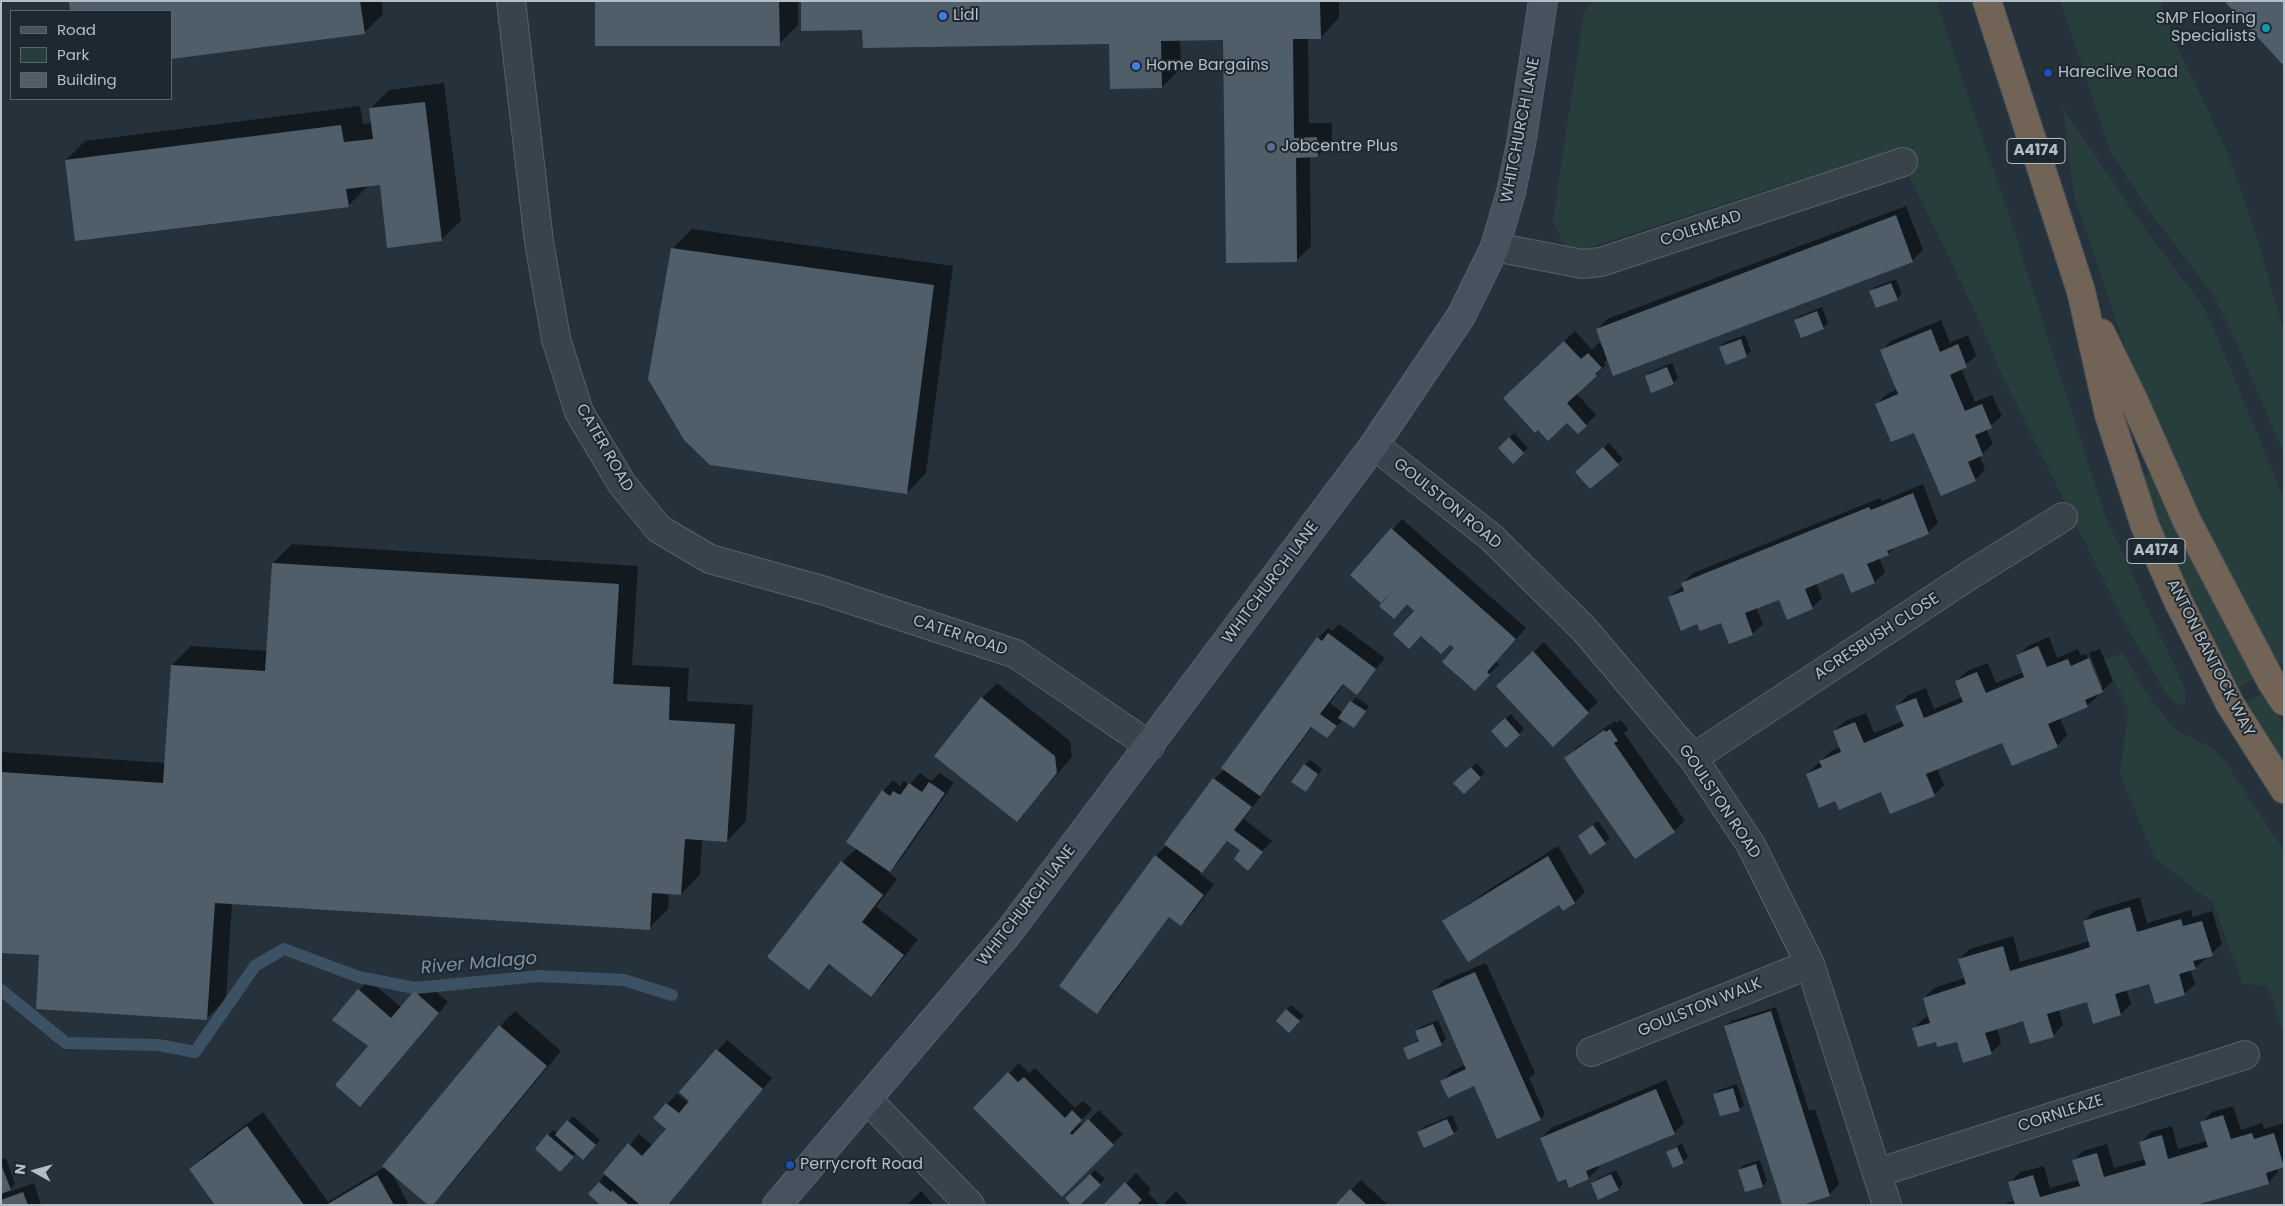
<!DOCTYPE html>
<html>
<head>
<meta charset="utf-8">
<style>
	body { margin:0 }
	#map { position:relative; width:2285px; height:1206px; overflow:hidden; background:#25313b; font-family:Poppins,sans-serif }
	canvas { display:block }
	.frame { position:absolute; inset:0; border:2px solid #b4bec7; pointer-events:none }
	.legend { position:absolute; left:10px; top:10px; width:162px; height:90px; box-sizing:border-box; background:#1e2830; border:1px solid #5a646c; margin:0; padding:6px 9px; list-style:none; font-size:15px; color:#b4bec7 }
	.legend li { display:flex; align-items:center; gap:10px; height:25px }
	.legend b { width:25px; border:1px solid #5a646c }
	.north { position:absolute; left:10px; top:1146px; width:50px; height:50px; -webkit-text-stroke:4px #1e2830; paint-order:stroke; rotate:277deg; font-size:14px; font-weight:700; line-height:20px; text-align:center; color:#b4bec7 }
	.north::after { content:''; display:block; margin:auto; width:18px; height:22px; background:#b4bec7; clip-path:polygon(50% 0,100% 100%,50% 72%,0 100%) }
</style>
</head>
<body>
<div id="map">
<canvas width="2285" height="1206"></canvas>
<div class="frame"></div>
<ul class="legend">
<li><b style="height:6px;background:#47525e"></b>Road</li>
<li><b style="height:14px;background:#283e3d"></b>Park</li>
<li><b style="height:14px;background:#505e69"></b>Building</li>
</ul>
<div class="north">N</div>
</div>
<script>
const g = document.querySelector('canvas').getContext('2d');
g.lineJoin = 'round';
function fill(path, color) { g.fillStyle = color; g.fill(path, 'evenodd'); }
const toPath = rows => new Path2D(rows.map(r => 'M' + r).join(''));
function stroke(path, color, width, dash) { g.strokeStyle = color; g.lineWidth = width; g.lineCap = dash ? 'butt' : 'round'; g.setLineDash(dash || []); g.stroke(path); }
function write(font, color, halo, rows, align = 'center') {
  g.font = font + ' Poppins,sans-serif'; g.lineWidth = 4; g.setLineDash([]); g.textBaseline = 'middle'; g.strokeStyle = halo; g.fillStyle = color; for (const [text, x, y, turn = 0] of rows) {
    g.save(); g.translate(x, y); g.rotate((+turn || 0) * Math.PI / 180); g.textAlign = isNaN(turn) ? turn : align; if (halo) g.strokeText(text, 0, 0); g.fillText(text, 0, 0); g.restore();
  }
}
const green = toPath([
	[1593,1,1936,1,2012,225,2104,513,2185,689,2185,703,2177,705,2166,693,2124,622,1999,368,1975,311,1896,149,1568,254,1553,221,1584,12],
	[2060,1,2160,1,2174,40,2227,151,2260,248,2284,332,2284,454,2237,344,2213,295,2150,212,2111,153],
	[2063,108,2142,225,2206,310,2284,498,2284,663,2277,667,2212,546,2175,467,2131,363,2074,197],
	[2151,473,2203,583,2255,678,2237,688,2198,616,2169,551,2142,475],
	[2123,653,2146,692,2174,729,2211,747,2225,761,2284,851,2284,1035,2268,986,2243,984,2213,903,2155,858,2120,776,2128,710,2104,660],
	[2264,693,2284,724,2284,763,2247,702]
]);
const shadow = toPath([
	[70,1,382,1,383,14,364,33,171,11,72,11],
	[597,1,798,1,798,25,779,44],
	[802,1,1339,1,1339,18,1320,38,1308,38,1309,123,1332,123,1332,141,1317,156,1310,156,1311,246,1296,261,1224,39,1180,40,1181,68,1162,87,1110,43,863,29],
	[444,83,461,221,441,240,381,184,368,186,348,206,66,160,85,141,360,106,363,124,372,123,370,109,389,90],
	[1906,206,1923,250,1913,260,1614,374,1608,359,1604,363,1606,365,1576,393,1596,415,1578,433,1567,421,1515,388,1575,331,1592,350,1599,343,1605,349,1597,330,1607,319],
	[692,229,953,266,926,473,907,493,673,248],
	[1896,279,1902,294,1897,299,1871,292,1875,287],
	[1822,307,1828,323,1823,328,1795,320,1800,316],
	[1941,320,1950,343,1968,335,1976,356,1961,368,1975,402,1992,395,2002,416,1986,429,1993,444,1980,456,1985,470,1975,480,1915,431,1877,404,1887,394,1898,389,1881,351,1891,341],
	[1745,335,1751,351,1746,356,1720,347,1725,342],
	[1672,363,1678,378,1673,383,1646,377,1651,372],
	[1514,433,1528,448,1513,462,1499,448],
	[1609,443,1623,459,1591,488,1581,467],
	[1923,484,1938,523,1928,533,1897,546,1888,554,1879,558,1885,572,1875,582,1844,572,1816,583,1822,598,1812,608,1780,598,1756,607,1763,624,1752,634,1722,621,1698,623,1669,597,1683,586,1682,584,1693,573,1880,498,1882,501],
	[1402,519,1526,628,1496,662,1499,664,1485,679,1408,603,1383,603,1352,575],
	[292,544,638,566,632,665,689,668,687,701,753,705,746,821,727,841,702,839,700,875,681,894,669,893,668,909,649,928,232,902,226,999,207,1018,40,954,1,951,1,752,166,763,172,665,191,646,268,651,273,563],
	[1339,624,1385,658,1356,693,1344,684,1330,703,1343,713,1356,697,1369,706,1354,727,1343,720,1327,737,1313,726,1270,784,1259,795,1261,796,1244,819,1272,841,1259,855,1242,850,1228,840,1200,874,1214,884,1191,915,1181,925,1170,916,1130,968,1131,970,1107,1003,1097,1013,1156,856,1167,845,1214,779,1225,769,1318,638,1328,628,1332,631],
	[2049,637,2057,658,2078,649,2081,656,2086,654,2100,688,2103,688,2089,653,2100,649,2113,681,2102,691,2096,693,2098,696,2087,706,2060,718,2067,735,2057,746,2003,741,1937,768,1944,785,1934,795,1882,791,1836,800,1807,774,1831,751,1841,747,1834,731,1845,721,1866,713,1874,733,1903,721,1897,706,1907,696,1926,688,1934,709,1963,697,1956,681,1967,671,1988,663,1996,683,2024,672,2017,656,2028,646],
	[1544,642,1598,702,1553,745,1508,675],
	[997,683,1070,741,1072,757,1017,821,982,698],
	[1511,714,1524,729,1507,746,1493,731],
	[1621,720,1628,730,1624,733,1685,821,1674,831,1636,858,1566,758,1576,748,1615,721,1616,723],
	[1310,760,1322,769,1306,791,1305,765],
	[1477,763,1485,773,1464,793,1460,778],
	[920,773,931,781,940,773,954,783,900,860,889,872,897,879,876,907,918,939,886,980,871,995,831,964,809,988,842,862,857,848,848,842,883,791,893,780,900,786,904,781,909,785],
	[1598,821,1610,838,1591,853,1579,836],
	[1558,846,1585,892,1575,902,1563,910,1559,904,1444,921,1487,891],
	[2140,897,2147,923,2191,910,2193,917,2212,911,2222,944,2195,968,2190,969,2195,984,2184,994,2149,982,2126,989,2131,1004,2121,1014,2088,1001,2059,1010,2063,1025,2053,1036,2024,1020,1997,1028,2001,1043,1991,1053,1958,1040,1937,1040,1914,1028,1924,1018,1930,1016,1924,998,1934,988,1965,978,1959,959,1970,949,2013,936,2020,962,2090,941,2084,921,2094,911],
	[1486,963,1535,1073,1529,1078,1545,1114,1540,1119,1474,1084,1442,1081,1452,1071,1466,1064,1433,992,1443,981],
	[369,980,402,1008,425,982,448,1002,370,1095,370,1045,359,990],
	[1291,1005,1304,1016,1294,1027,1286,1010],
	[1776,1007,1809,1111,1815,1109,1839,1184,1829,1195,1726,1026,1731,1021],
	[515,1011,561,1051,446,1190,431,1205,392,1173,409,1205,216,1205,191,1169,206,1154,263,1112,328,1202,385,1167,500,1026],
	[1438,1020,1446,1039,1441,1044,1405,1048,1420,1039,1417,1032,1421,1027],
	[727,1040,772,1078,668,1205,601,1205,589,1194,639,1134,653,1146,668,1129,667,1104,677,1094,689,1103,691,1101,681,1092],
	[1019,1063,1029,1073,1035,1068,1075,1108,1083,1101,1092,1109,1079,1123,1083,1126,1099,1110,1123,1134,1062,1195,975,1108],
	[1666,1080,1684,1123,1674,1133,1598,1165,1599,1168,1588,1178,1566,1178,1541,1138,1551,1128],
	[1737,1084,1744,1105,1739,1109,1714,1095,1719,1090],
	[2233,1106,2241,1130,2262,1123,2264,1129,2284,1123,2284,1166,2277,1168,2278,1172,2268,1183,2192,1205,2003,1205,2015,1200,2010,1183,2020,1172,2044,1166,2050,1188,2079,1180,2073,1161,2083,1151,2107,1144,2114,1168,2146,1159,2141,1142,2151,1132,2172,1126,2178,1149,2207,1141,2202,1123,2212,1112],
	[1452,1115,1458,1129,1453,1133,1419,1132,1424,1127],
	[573,1116,600,1140,588,1153,576,1152,565,1166,536,1149,553,1130,558,1134],
	[1682,1143,1688,1157,1683,1162,1668,1152],
	[6,1158,15,1184,8,1192,34,1183,41,1205,1,1205,1,1160],
	[1760,1160,1767,1181,1762,1186,1739,1170,1744,1165],
	[1095,1170,1105,1179,1079,1205,1066,1198],
	[1616,1170,1623,1184,1618,1189,1592,1183,1597,1179],
	[1136,1173,1151,1189,1148,1193,1160,1205,1105,1205],
	[1361,1180,1388,1205,1337,1205],
	[921,1191,934,1205,907,1205],
	[1176,1191,1189,1205,1163,1205]
]);
const stream = toPath([
	[1,990,66,1043,158,1045,195,1052,255,966,284,949,359,977,415,988,539,976,624,980,672,995]
]);
const building = toPath([
	[69,1,360,1,365,34,171,59,171,11,70,11],
	[595,1,779,1,780,46,595,46],
	[801,1,1320,1,1321,39,1293,39,1294,138,1317,137,1318,157,1296,158,1297,262,1226,263,1223,40,1161,41,1162,88,1110,89,1109,44,863,48,862,30,801,31],
	[2227,1,2284,1,2284,66,2226,3],
	[425,102,442,241,387,248,380,185,346,189,349,207,75,241,65,160,341,125,344,142,373,139,369,108],
	[1896,215,1913,262,1613,376,1596,329],
	[671,248,934,285,907,494,710,465,684,440,648,379],
	[1891,283,1898,300,1876,308,1869,291],
	[1817,311,1824,329,1801,338,1794,320],
	[1931,329,1940,352,1958,344,1967,367,1950,375,1965,411,1982,404,1992,428,1975,435,1983,455,1968,462,1976,481,1941,496,1914,433,1891,442,1875,404,1898,394,1880,350],
	[1741,339,1747,357,1726,365,1719,347],
	[1564,341,1581,359,1588,353,1602,368,1595,374,1597,376,1567,403,1587,426,1578,434,1567,423,1548,441,1538,430,1535,433,1503,398],
	[1667,367,1674,384,1651,393,1645,376],
	[1509,437,1524,453,1513,464,1498,448],
	[1603,447,1619,465,1590,489,1575,472],
	[1913,493,1929,534,1887,551,1889,555,1867,564,1875,583,1851,593,1843,573,1805,589,1813,609,1787,620,1779,600,1745,613,1753,635,1729,644,1721,623,1700,631,1697,624,1681,631,1668,597,1684,591,1681,583,1869,507,1871,510],
	[1391,528,1516,639,1487,672,1490,675,1475,691,1442,662,1454,648,1450,645,1441,654,1421,636,1409,649,1393,634,1414,611,1407,604,1394,619,1379,606,1393,591,1381,603,1350,575],
	[272,563,619,584,613,684,670,687,669,720,735,724,727,842,685,839,681,895,652,893,650,930,215,903,207,1020,36,1009,39,955,1,953,1,772,163,783,171,665,265,671],
	[1328,633,1376,669,1357,695,1343,684,1320,714,1337,726,1327,738,1311,727,1260,796,1221,768,1317,637,1322,641],
	[2038,646,2047,667,2068,659,2071,666,2089,658,2103,692,2085,700,2088,707,2048,724,2058,747,2012,766,2002,743,1926,774,1935,796,1890,814,1881,792,1839,810,1835,801,1819,808,1806,774,1822,767,1819,761,1841,752,1833,731,1855,722,1864,743,1904,726,1895,706,1916,698,1924,718,1963,702,1955,681,1977,672,1986,693,2024,677,2016,655],
	[1533,651,1589,713,1553,747,1496,686],
	[981,697,1055,756,1057,773,1017,822,934,756],
	[1350,701,1366,711,1354,728,1338,718],
	[1505,718,1520,735,1506,748,1491,731],
	[1610,729,1618,741,1614,743,1675,832,1635,859,1564,758,1604,730,1606,732],
	[1304,764,1318,774,1306,792,1291,782],
	[1471,767,1481,778,1464,794,1453,783],
	[1213,778,1252,807,1234,830,1263,852,1248,871,1234,859,1240,850,1227,841,1202,873,1164,844],
	[929,782,945,793,890,872,846,842,882,790,890,796,893,791,900,795,909,783,922,792],
	[1593,825,1606,844,1590,855,1578,836],
	[1155,855,1204,895,1181,926,1169,917,1097,1014,1059,986],
	[1548,856,1575,903,1563,911,1559,905,1468,962,1442,921],
	[841,861,883,895,862,922,904,955,871,997,829,964,809,990,767,957],
	[2130,907,2137,932,2181,919,2183,926,2202,921,2213,956,2193,961,2196,969,2179,974,2185,995,2155,1004,2149,984,2115,994,2121,1015,2093,1024,2087,1002,2047,1014,2054,1037,2030,1044,2023,1021,2002,1028,1985,1033,1992,1054,1963,1063,1957,1042,1937,1047,1936,1042,1918,1047,1912,1028,1930,1023,1923,998,1966,984,1958,959,2003,946,2010,971,2072,953,2090,947,2083,921],
	[1475,972,1541,1120,1497,1139,1474,1086,1448,1098,1440,1081,1466,1069,1432,991],
	[358,989,391,1018,414,991,439,1013,360,1107,335,1085,368,1046,332,1020],
	[1286,1009,1300,1021,1289,1033,1276,1021],
	[1771,1011,1830,1196,1802,1205,1782,1205,1724,1026],
	[1433,1024,1442,1045,1408,1060,1403,1048,1419,1041,1415,1031],
	[499,1025,547,1066,433,1205,428,1205,382,1166],
	[716,1049,763,1089,668,1205,640,1205,603,1173,628,1143,642,1156,666,1129,653,1118,666,1103,679,1113,689,1101,679,1092],
	[1008,1072,1018,1082,1024,1077,1065,1118,1072,1110,1082,1120,1070,1133,1072,1135,1088,1119,1114,1145,1062,1197,973,1108],
	[1733,1088,1740,1111,1720,1116,1713,1094],
	[1656,1089,1675,1134,1586,1171,1589,1179,1569,1188,1566,1179,1558,1182,1540,1138],
	[2223,1115,2231,1139,2252,1133,2254,1139,2274,1133,2284,1167,2266,1173,2269,1184,2196,1205,2015,1205,2008,1182,2020,1179,2033,1175,2040,1197,2080,1186,2072,1160,2097,1153,2104,1177,2146,1165,2139,1142,2151,1138,2162,1135,2168,1159,2208,1147,2200,1122],
	[1447,1119,1454,1134,1424,1148,1417,1132],
	[567,1120,596,1145,583,1160,555,1135],
	[247,1126,304,1205,215,1205,189,1169],
	[547,1134,574,1157,560,1172,535,1149],
	[1677,1147,1684,1163,1673,1168,1666,1152],
	[1,1164,11,1190,1,1194],
	[1756,1164,1763,1187,1745,1192,1738,1170],
	[1090,1174,1101,1185,1080,1205,1071,1205,1065,1198],
	[1611,1174,1619,1190,1598,1200,1591,1183],
	[377,1175,394,1205,326,1205],
	[599,1182,611,1192,612,1190,629,1205,600,1205,588,1194],
	[1125,1182,1142,1200,1138,1203,1140,1205,1103,1205],
	[1350,1189,1367,1205,1335,1205],
	[23,1192,28,1205,1,1205,1,1200]
]);
const street = toPath([
	[511,1,539,242,556,339,579,412,622,484,659,529,710,559,825,591,1016,654,1150,746],
	[1495,247,1582,264,1601,262,1903,162],
	[1374,445,1492,538,1584,629,1693,758,1751,845,1810,964,1887,1205],
	[1693,758,1970,575,2063,517],
	[1591,1052,1810,964],
	[867,1099,970,1205],
	[1877,1173,2245,1055]
]);
const secondary = toPath([
	[777,1205,1008,933,1374,445,1461,316,1495,247,1511,192,1521,144,1543,1]
]);
const highway = toPath([
	[1987,1,2081,291,2109,415,2145,526,2178,601,2230,704,2284,789],
	[2101,333,2134,401,2187,521,2271,681,2284,701]
]);
const markers = [
	[943,16,5,"#3f7fe0"],
	[2266,28,5,"#0f9aa8"],
	[1136,66,5,"#3f7fe0"],
	[2048,73,5,"#1a4fb4"],
	[1271,147,5,"#5c6f8a"],
	[790,1165,5,"#1a4fb4"]
];
const shields = [
	[2036,151,58],
	[2156,551,58]
];
const shieldNames = [
	["A4174",2036,151],
	["A4174",2156,551]
];
const poiNames = [
	["Lidl",953,16],
	["SMP Flooring",2256,19,"right"],
	["Specialists",2256,37,"right"],
	["Home Bargains",1146,66],
	["Hareclive Road",2058,73],
	["Jobcentre Plus",1281,147],
	["Perrycroft Road",800,1165]
];
const streetNames = [
	["WHITCHURCH LANE",1521,130,-79],
	["COLEMEAD",1701,229,-18],
	["CATER ROAD",604,448,60],
	["GOULSTON ROAD",1447,504,39],
	["WHITCHURCH LANE",1271,583,-53],
	["CATER ROAD",960,636,18],
	["ACRESBUSH CLOSE",1877,637,-33],
	["ANTON BANTOCK WAY",2210,658,63],
	["GOULSTON ROAD",1719,802,56],
	["WHITCHURCH LANE",1027,906,-52],
	["GOULSTON WALK",1700,1008,-22],
	["CORNLEAZE",2061,1114,-18]
];
const waterNames = [
	["River Malago",479,964,-5]
];
fill(green, '#283e3d');
fill(shadow, '#0007');
stroke(stream, '#3c5163', 12);
fill(building, '#505e69');
stroke(street, '#576169', 30);
stroke(secondary, '#576169', 30);
stroke(highway, '#444e56', 30);
stroke(street, '#39434b', 28);
stroke(secondary, '#47525e', 28);
stroke(highway, '#716356', 28);
for (const [x, y, r, color] of markers) { const dot = new Path2D(); dot.arc(x, y, r, 0, 2 * Math.PI); g.fillStyle = color; g.fill(dot); stroke(dot, '#1e2830', 2); }
for (const [x, y, w] of shields) { const box = new Path2D(); box.roundRect(x - w / 2, y - 12.5, w, 25, 4); g.fillStyle = '#1e2830'; g.fill(box); stroke(box, '#b4bec7', 1); }
write('bold 15px', '#b4bec7', null, shieldNames);
write('16px', '#b4bec7', '#1e2830', poiNames, 'left');
write('16px', '#b4bec7', '#1e2830', streetNames);
write('italic 18px', '#7792a8', '#1e2830', waterNames);
</script>
</body>
</html>
